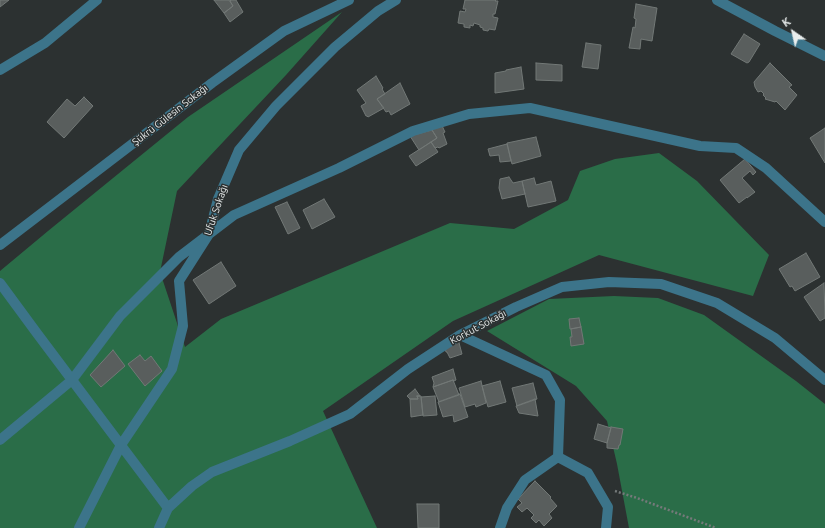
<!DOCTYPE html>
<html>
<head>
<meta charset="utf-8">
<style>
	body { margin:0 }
	#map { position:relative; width:825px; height:528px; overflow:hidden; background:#2c3131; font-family:Ubuntu,sans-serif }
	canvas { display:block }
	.north { position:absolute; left:773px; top:12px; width:40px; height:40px; -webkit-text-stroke:3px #2c3131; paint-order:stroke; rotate:326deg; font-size:11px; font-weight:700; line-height:16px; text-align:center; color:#e9eded }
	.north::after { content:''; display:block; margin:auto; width:14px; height:18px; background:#e9eded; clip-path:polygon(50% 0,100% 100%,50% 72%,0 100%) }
</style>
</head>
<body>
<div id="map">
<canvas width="825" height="528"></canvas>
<div class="north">K</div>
</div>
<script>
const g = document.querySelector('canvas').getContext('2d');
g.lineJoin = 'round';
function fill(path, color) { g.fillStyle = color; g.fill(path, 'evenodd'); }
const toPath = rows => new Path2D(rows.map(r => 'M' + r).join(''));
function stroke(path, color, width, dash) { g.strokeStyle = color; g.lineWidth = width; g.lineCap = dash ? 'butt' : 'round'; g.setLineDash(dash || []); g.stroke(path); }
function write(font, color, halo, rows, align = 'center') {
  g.font = font + ' Ubuntu,sans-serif'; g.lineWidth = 3; g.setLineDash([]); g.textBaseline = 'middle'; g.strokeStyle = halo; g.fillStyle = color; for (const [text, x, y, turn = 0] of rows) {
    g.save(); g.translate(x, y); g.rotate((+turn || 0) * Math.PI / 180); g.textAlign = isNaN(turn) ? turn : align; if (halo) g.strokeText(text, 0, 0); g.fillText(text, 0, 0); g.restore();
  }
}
const forest = toPath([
	[342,12,286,75,177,191,160,272,185,347,221,319,450,223,514,229,568,200,580,171,615,159,659,153,697,181,769,255,753,296,599,255,453,321,323,411,377,528,0,528,0,271,48,231,188,117],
	[614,296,658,298,704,315,796,381,825,404,825,528,629,528,617,464,607,421,576,386,487,331,549,299]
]);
const building = toPath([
	[0,0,9,0,0,7,0,0],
	[214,0,229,0,233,6,224,13,214,0],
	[231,0,236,0,243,12,230,22,224,13,233,6,230,1,231,0],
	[465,0,496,0,495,1,498,1,495,14,493,14,493,17,498,18,495,30,489,29,488,31,483,30,483,28,480,27,480,25,474,23,473,26,470,25,470,28,464,27,464,24,458,23,460,11,465,12,466,9,463,9,465,0],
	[636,4,657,8,652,41,641,39,640,49,629,48,633,27,635,28,636,19,634,18,636,4],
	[744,34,760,44,749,62,747,63,731,54,744,34],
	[586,43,601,45,598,69,582,67,586,43],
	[536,63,562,65,562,81,536,80,536,63],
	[770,63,792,85,789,87,797,95,785,110,776,101,775,102,765,99,766,98,763,95,764,94,761,91,758,92,755,87,754,82,770,63],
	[521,67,524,89,495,93,495,73,506,71,506,70,521,67],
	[376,76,383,88,382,89,385,94,377,99,384,108,368,117,367,116,366,116,361,106,366,103,357,90,376,76],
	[400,83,410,104,391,115,389,111,386,112,377,99,400,83],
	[84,97,93,106,64,138,47,122,67,99,75,106,84,97],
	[440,121,444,130,445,132,443,133,447,144,439,148,438,147,435,148,431,142,437,138,432,130,440,121],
	[825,128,825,163,810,138,825,128],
	[432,130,437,138,419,150,410,136,432,130],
	[536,137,541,156,512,164,507,143,536,137],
	[431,142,438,152,416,166,409,156,431,142],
	[507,144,511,161,500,162,499,155,490,156,488,149,507,144],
	[745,159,756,172,753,175,750,171,742,178,755,192,747,198,747,197,739,203,720,180,745,159],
	[509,177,513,183,522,181,525,194,502,199,499,188,500,179,509,177],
	[534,178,536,185,551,181,556,201,528,207,522,181,534,178],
	[324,199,335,217,312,229,303,210,324,199],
	[287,202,300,228,288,234,275,207,287,202],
	[806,253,820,277,795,291,792,286,790,287,779,269,806,253],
	[221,262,236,286,209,304,193,280,221,262],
	[824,283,825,318,820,321,804,297,824,283],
	[579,318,581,327,570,329,569,319,579,318],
	[581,327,584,344,571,346,570,337,572,337,571,329,581,327],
	[458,339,462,354,450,358,447,352,446,352,444,344,458,339],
	[113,350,125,366,101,387,90,375,113,350],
	[140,355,145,361,151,356,162,371,145,386,128,364,140,355],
	[453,369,456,380,454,381,453,380,433,387,434,383,432,377,453,369],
	[453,380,459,395,439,402,433,387,453,380],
	[481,381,486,403,476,407,475,404,465,407,459,388,481,381],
	[500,381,506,402,488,407,482,386,500,381],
	[533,383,537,399,517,406,512,388,533,383],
	[415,389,420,396,417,396,418,399,410,399,407,396,415,389],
	[460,394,468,417,454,422,453,415,443,417,438,402,460,394],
	[417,396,421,396,423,415,411,417,410,399,418,399,417,396],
	[435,396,437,415,423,416,421,397,435,396],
	[535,399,538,416,519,413,516,406,535,399],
	[598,424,611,428,607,443,594,439,598,424],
	[611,427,623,429,620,445,619,445,618,449,607,448,607,443,611,427],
	[535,481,551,497,550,498,557,506,549,514,552,518,544,526,539,520,536,523,531,518,534,515,527,508,522,512,517,507,522,503,518,499,535,481],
	[417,504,439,504,439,528,418,528,417,504]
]);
const path = toPath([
	[615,491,637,498,716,528]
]);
const street = toPath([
	[717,0,775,31,825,56],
	[0,70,45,43,97,0],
	[0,245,212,83,284,31,349,0],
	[0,283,36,332,168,508],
	[460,335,546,375,560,400,558,457],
	[0,440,72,380,120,316,179,257,234,215,339,168,413,131,469,114,530,108,700,146,736,148,766,168,825,222],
	[558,457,588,473,608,507,606,528],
	[79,528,121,445,172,369,183,326,179,281,209,234,218,199,239,150,276,106,335,47,378,11,396,0],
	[159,528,168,508,192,486,212,472,290,441,350,414,408,369,460,335,516,307,562,287,609,282,661,284,717,303,775,338,825,380],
	[500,528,507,508,525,480,558,457]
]);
const streetNames = [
	["Şükrü Gülesin Sokağı",170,115,-38],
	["Ufuk Sokağı",216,210,-71],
	["Korkut Sokağı",478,327,-28]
];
fill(forest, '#2a6d48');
fill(building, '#595e5d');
stroke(building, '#727876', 1);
stroke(path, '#757a7a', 2.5, [2, 2]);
stroke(street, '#3c748a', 10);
write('10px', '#e9eded', '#2c3131', streetNames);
</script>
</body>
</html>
